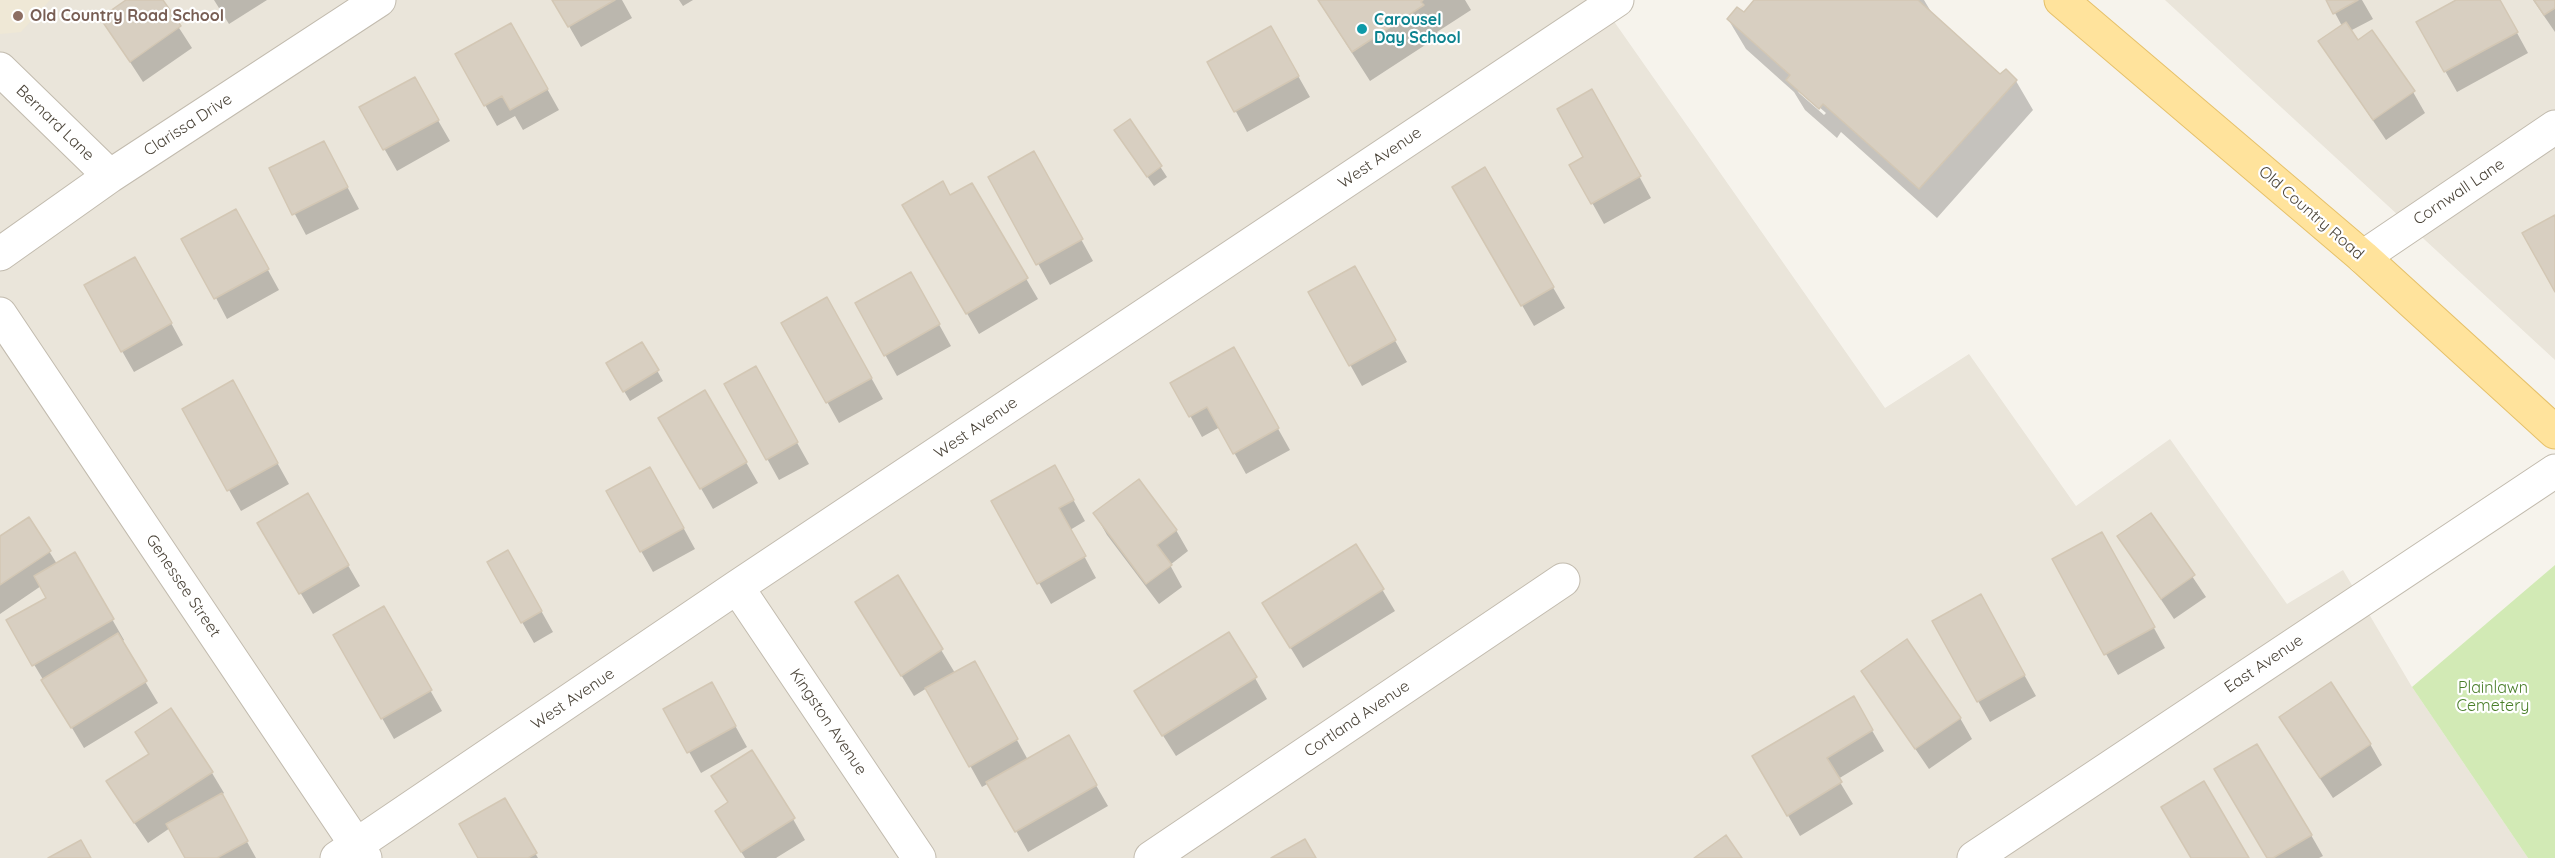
<!DOCTYPE html>
<html>
<head>
<meta charset="utf-8">
<style>
	body { margin:0 }
	canvas { display:block; background:#f6f3ec }
</style>
</head>
<body>
<canvas width="2555" height="858"></canvas>
<script>
const g = document.querySelector('canvas').getContext('2d');
g.lineJoin = 'round';
function fill(path, color) { g.fillStyle = color; g.fill(path, 'evenodd'); }
const toPath = rows => new Path2D(rows.map(r => 'M' + r).join(''));
function stroke(path, color, width, dash) { g.strokeStyle = color; g.lineWidth = width; g.lineCap = dash ? 'butt' : 'round'; g.setLineDash(dash || []); g.stroke(path); }
function write(font, color, halo, rows, align = 'center') {
  g.font = font + ' Quicksand,sans-serif'; g.lineWidth = 4.5; g.setLineDash([]); g.textBaseline = 'middle'; g.strokeStyle = halo; g.fillStyle = color; for (const [text, x, y, turn = 0] of rows) {
    g.save(); g.translate(x, y); g.rotate((+turn || 0) * Math.PI / 180); g.textAlign = isNaN(turn) ? turn : align; if (halo) g.strokeText(text, 0, 0); g.fillText(text, 0, 0); g.restore();
  }
}
const residential = toPath([
	[0,0,1599,0,1885,408,1969,354,2076,506,2170,439,2287,604,2343,570,2412,687,2528,858,0,858],
	[2165,0,2555,0,2555,360]
]);
const education = toPath([
	[0,0,50,0,21,32,0,34]
]);
const green = toPath([
	[2555,565,2555,858,2528,858,2412,687]
]);
const shadow = toPath([
	[129,0,161,0,192,48,143,82,102,19],
	[214,0,267,0,229,24],
	[554,0,622,0,632,18,581,47],
	[679,0,693,0,683,6],
	[1318,0,1465,0,1471,10,1437,32,1439,36,1370,81],
	[1756,0,1924,0,1933,15,2000,76,2016,81,2033,110,1937,218,1841,132,1837,138,1805,110,1794,92,1746,49,1728,19,1744,14],
	[1795,86,1826,113,1824,115,1799,93],
	[2328,0,2362,0,2373,19,2350,31,2358,42,2413,92,2425,113,2386,140,2320,42,2342,26],
	[2459,0,2499,0,2528,53,2457,92,2418,23],
	[2533,0,2555,0,2555,32],
	[1271,28,1310,97,1247,132,1209,62],
	[523,46,559,110,523,130,515,116,497,126,457,55],
	[414,79,450,141,397,171,361,108],
	[1604,112,1651,198,1604,224,1571,165,1585,157],
	[1130,121,1167,177,1154,186,1122,141],
	[324,143,359,209,306,235,271,169],
	[1484,169,1565,308,1534,326,1454,187],
	[1045,174,1093,261,1050,285,990,177],
	[971,185,1038,299,979,334,904,205,950,197],
	[247,232,279,290,227,319,216,298],
	[911,274,951,346,897,376,857,304],
	[147,279,183,345,134,372,122,351],
	[1366,289,1407,362,1362,386,1310,293],
	[839,320,883,399,839,423,783,323],
	[642,344,663,381,630,401,608,364],
	[1245,370,1290,450,1246,474,1220,427,1202,437,1172,383],
	[726,385,767,389,809,464,779,480],
	[705,392,758,483,713,509,660,418],
	[244,403,289,484,241,511,229,490],
	[1055,467,1085,521,1070,530,1096,578,1051,604,993,502],
	[662,489,695,549,653,572,641,551],
	[307,495,360,586,313,614,259,523],
	[1095,514,1176,530,1188,551,1170,565,1182,587,1159,604,1107,535],
	[2151,515,2206,597,2174,619,2119,537],
	[29,519,57,564,75,555,124,640,121,642,158,703,84,748,8,621,48,598,41,586,0,614,0,538],
	[1356,546,1395,611,1303,668,1276,624],
	[2113,554,2165,648,2118,675,2106,654],
	[520,573,553,632,534,643,522,622],
	[897,577,955,673,986,684,1028,760,1068,737,1108,806,1028,852,989,783,982,787,927,688,914,696,869,623],
	[383,608,442,711,394,739,335,636],
	[1992,617,2036,696,1990,722,1978,701],
	[1863,672,1960,718,1972,739,1929,769],
	[1255,678,1267,699,1176,756,1148,712],
	[712,684,747,747,701,773,665,709],
	[1853,698,1884,751,1838,779,1853,804,1800,836,1754,757],
	[2293,738,2370,744,2382,765,2333,798],
	[212,773,224,793,221,795,256,858,187,858,170,828,148,843,120,802],
	[504,800,538,858,480,858],
	[729,803,793,819,805,840,776,858,745,858,729,832],
	[2311,835,2323,856,2319,858,2269,858]
]);
const building = toPath([
	[126,0,163,0,181,26,130,62,100,18,126,0],
	[552,0,615,0,568,27,552,0],
	[1318,0,1423,0,1421,2,1424,5,1352,52,1318,0],
	[1754,0,1918,0,2000,74,2006,69,2017,80,1919,189,1823,104,1819,109,1786,80,1790,75,1727,19,1737,7,1744,12,1754,0],
	[2326,0,2358,0,2333,14,2326,0],
	[2456,0,2500,0,2518,32,2444,72,2416,22,2456,0],
	[2534,0,2555,0,2555,8,2544,15,2534,0],
	[2346,22,2358,40,2372,30,2415,91,2373,120,2318,41,2346,22],
	[511,23,548,89,510,110,502,96,484,106,455,54,511,23],
	[1271,26,1299,76,1234,112,1207,62,1271,26],
	[415,77,439,120,383,150,359,107,415,77],
	[1592,89,1641,176,1591,204,1569,165,1583,157,1557,109,1592,89],
	[1130,119,1162,166,1147,177,1114,130,1130,119],
	[324,141,348,187,292,215,269,168,324,141],
	[1034,151,1083,239,1036,265,988,177,1034,151],
	[1485,167,1554,287,1521,306,1452,187,1485,167],
	[943,181,950,195,972,183,1028,278,966,314,902,205,943,181],
	[236,209,269,269,214,299,181,239,236,209],
	[2555,215,2555,292,2522,233,2555,215],
	[135,257,172,323,121,352,84,285,135,257],
	[1355,266,1396,340,1349,366,1308,292,1355,266],
	[911,272,940,324,884,356,855,303,911,272],
	[827,297,872,378,826,403,781,323,827,297],
	[642,342,659,370,623,392,606,363,642,342],
	[1234,347,1279,428,1233,454,1207,407,1189,417,1170,383,1234,347],
	[756,366,798,442,766,460,724,384,756,366],
	[233,380,278,463,227,491,182,409,233,380],
	[705,390,747,462,700,489,658,418,705,390],
	[1055,465,1074,500,1059,508,1086,556,1037,584,991,501,1055,465],
	[650,467,684,528,640,552,606,491,650,467],
	[1139,479,1177,530,1157,545,1172,565,1146,584,1093,513,1139,479],
	[308,493,349,565,299,594,257,523,308,493],
	[2151,513,2195,575,2161,599,2117,536,2151,513],
	[29,517,51,551,0,585,0,536,29,517],
	[2102,532,2155,627,2104,655,2052,559,2102,532],
	[1356,544,1384,589,1290,648,1262,603,1356,544],
	[508,550,542,611,521,623,487,562,508,550],
	[75,552,114,619,32,666,6,620,46,598,34,576,75,552],
	[898,575,943,649,901,676,855,602,898,575],
	[1981,594,2025,675,1977,702,1932,621,1981,594],
	[384,606,432,690,381,719,333,635,384,606],
	[1229,632,1257,677,1162,736,1134,691,1229,632],
	[118,633,147,681,71,728,41,680,118,633],
	[1907,639,1961,718,1915,749,1861,671,1907,639],
	[975,661,1018,739,969,767,925,688,975,661],
	[712,682,736,726,687,753,663,709,712,682],
	[2331,682,2371,744,2320,778,2279,717,2331,682],
	[1854,696,1873,730,1827,758,1842,782,1787,816,1752,756,1854,696],
	[171,708,213,772,134,823,106,781,149,754,135,732,171,708],
	[1069,735,1097,785,1015,832,986,782,1069,735],
	[2257,744,2312,835,2273,858,2267,858,2214,769,2257,744],
	[752,750,795,818,741,852,715,811,728,802,711,776,752,750],
	[2204,781,2249,858,2191,858,2161,807,2204,781],
	[222,793,248,841,217,858,185,858,166,824,222,793],
	[505,798,537,853,528,858,478,858,459,824,505,798],
	[1726,835,1742,858,1694,858,1726,835],
	[1305,839,1316,858,1271,858,1305,839],
	[81,840,91,858,48,858,81,840]
]);
const minor = toPath([
	[0,69,110,176],
	[0,254,110,176,379,0],
	[2363,257,2555,127],
	[0,314,365,858],
	[737,587,919,858],
	[337,858,737,587,1617,0],
	[1151,858,1563,580],
	[1974,858,2555,471]
]);
const primary = toPath([
	[2061,0,2363,257,2555,432]
]);
const markers = [
	[18,16,6,"#8d6e63"],
	[1362,29,6,"#0f9aa8"]
];
const educationNames = [
	["Old Country Road School",30,16]
];
const cultureNames = [
	["Carousel",1374,20],
	["Day School",1374,38]
];
const streetNames = [
	["Bernard Lane",55,123,44],
	["Clarissa Drive",188,125,-33],
	["West Avenue",1380,158,-34],
	["Cornwall Lane",2459,192,-34],
	["Old Country Road",2311,213,41],
	["West Avenue",976,428,-34],
	["Genessee Street",183,586,56],
	["East Avenue",2264,664,-34],
	["West Avenue",573,699,-34],
	["Cortland Avenue",1357,719,-34],
	["Kingston Avenue",828,722,56]
];
const parkNames = [
	["Plainlawn",2493,688],
	["Cemetery",2493,706]
];
fill(residential, '#eae5da');
fill(education, '#efe8d6');
fill(green, '#d2eab5');
fill(shadow, '#0003');
fill(building, '#d8cfc1');
stroke(building, '#d3c7b4', 1.5);
stroke(minor, '#c2bbae', 35);
stroke(primary, '#e6c16a', 35);
stroke(minor, '#fff', 33);
stroke(primary, '#ffe39c', 33);
for (const [x, y, r, color] of markers) { const dot = new Path2D(); dot.arc(x, y, r, 0, 2 * Math.PI); g.fillStyle = color; g.fill(dot); stroke(dot, '#fff', 2); }
write('bold 16px', '#785e54', '#fff', educationNames, 'left');
write('bold 16px', '#0d838f', '#fff', cultureNames, 'left');
write('16px', '#4b4439', '#fff', streetNames);
write('16px', '#4a7f2a', '#fff', parkNames);
</script>
</body>
</html>
